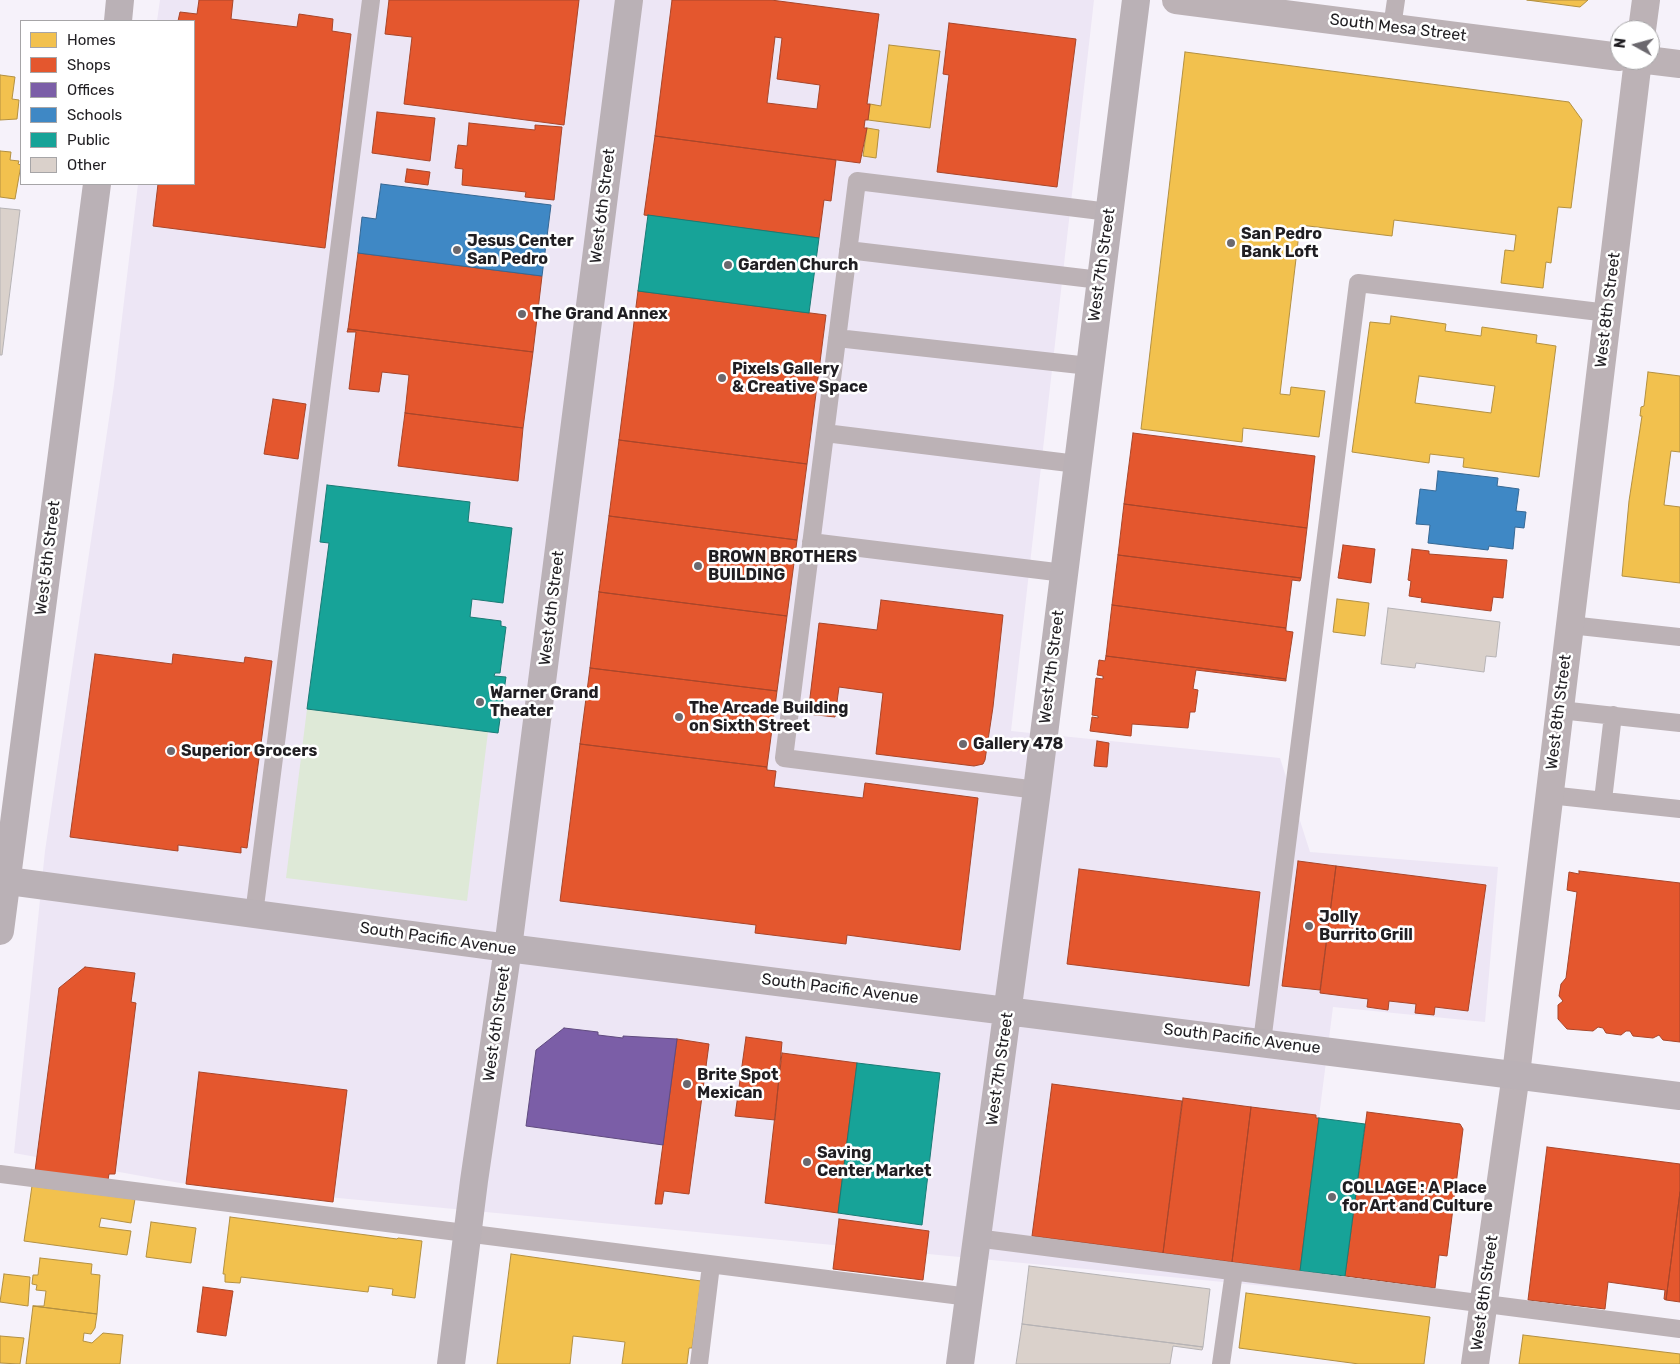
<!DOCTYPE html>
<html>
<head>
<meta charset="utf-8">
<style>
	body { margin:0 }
	#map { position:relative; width:1680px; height:1364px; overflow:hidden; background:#f6f2fa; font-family:Rubik,sans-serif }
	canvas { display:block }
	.legend { position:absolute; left:20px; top:20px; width:175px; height:165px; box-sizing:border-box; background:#fff; border:1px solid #a6a5a7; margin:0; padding:6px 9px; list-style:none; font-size:15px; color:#201e22 }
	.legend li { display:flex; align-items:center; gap:10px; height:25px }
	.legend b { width:25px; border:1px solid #a6a5a7 }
	.north { position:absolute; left:1610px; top:20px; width:50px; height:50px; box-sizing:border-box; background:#fff; border:1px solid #a6a5a7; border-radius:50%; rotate:277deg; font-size:14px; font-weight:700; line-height:20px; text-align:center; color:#201e22 }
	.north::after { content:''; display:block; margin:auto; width:18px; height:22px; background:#6b686e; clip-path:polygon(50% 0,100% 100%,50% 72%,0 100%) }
</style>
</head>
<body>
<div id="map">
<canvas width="1680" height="1364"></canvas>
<ul class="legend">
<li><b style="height:14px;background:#f2c14e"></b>Homes</li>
<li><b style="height:14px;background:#e4572e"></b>Shops</li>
<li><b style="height:14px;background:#7b5ea7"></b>Offices</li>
<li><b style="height:14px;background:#3f88c5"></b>Schools</li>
<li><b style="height:14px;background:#17a398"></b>Public</li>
<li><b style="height:14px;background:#dad1cb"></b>Other</li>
</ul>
<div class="north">N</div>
</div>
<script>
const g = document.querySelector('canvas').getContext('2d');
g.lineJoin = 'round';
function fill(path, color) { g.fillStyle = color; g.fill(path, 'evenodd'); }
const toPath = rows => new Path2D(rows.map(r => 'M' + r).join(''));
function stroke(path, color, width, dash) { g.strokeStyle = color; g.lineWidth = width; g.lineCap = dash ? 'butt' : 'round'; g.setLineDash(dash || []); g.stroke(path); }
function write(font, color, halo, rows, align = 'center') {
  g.font = font + ' Rubik,sans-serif'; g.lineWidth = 5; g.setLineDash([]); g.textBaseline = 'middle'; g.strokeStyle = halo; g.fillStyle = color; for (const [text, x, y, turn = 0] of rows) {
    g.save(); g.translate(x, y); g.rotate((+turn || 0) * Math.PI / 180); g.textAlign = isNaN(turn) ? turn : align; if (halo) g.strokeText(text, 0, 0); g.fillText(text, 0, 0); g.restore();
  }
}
const built = toPath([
	[160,0,1094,0,1011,731,1280,758,1310,852,1498,867,1485,1022,1333,1007,1297,1289,180,1183,14,1153,45,851,114,385,138,184,194,184,194,21,157,21]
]);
const green = toPath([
	[307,709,488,732,467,901,286,878]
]);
const homes = toPath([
	[1527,0,1588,0,1580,7,1527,0],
	[889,45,940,51,930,128,868,120,870,104,881,106,889,45],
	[1185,52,1569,102,1582,120,1571,208,1558,207,1551,263,1546,262,1543,288,1501,283,1505,250,1514,251,1516,235,1394,220,1392,236,1300,225,1280,394,1290,395,1291,387,1325,391,1319,437,1243,428,1242,442,1141,429,1185,52],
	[0,75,15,77,12,99,19,100,17,119,0,120,0,75],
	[867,128,879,130,876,158,863,156,867,128],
	[0,151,11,152,10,160,19,161,18,164,21,165,15,199,0,197,0,151],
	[1391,316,1446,324,1445,331,1481,336,1482,327,1537,335,1536,343,1556,346,1539,477,1463,467,1464,458,1430,454,1429,463,1352,452,1370,322,1390,324,1391,316],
	[1419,376,1495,386,1491,413,1415,403,1419,376],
	[1648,372,1680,376,1680,452,1671,451,1664,505,1680,507,1680,583,1622,576,1629,501,1642,416,1640,416,1641,407,1644,406,1648,372],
	[1337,599,1369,603,1365,636,1333,632,1337,599],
	[32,1186,135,1199,131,1223,101,1218,99,1227,131,1231,127,1255,24,1241,32,1186],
	[230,1217,397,1239,398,1238,422,1241,415,1298,392,1295,393,1289,369,1286,368,1292,241,1277,240,1283,225,1282,225,1274,223,1274,230,1217],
	[151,1222,196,1228,191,1263,146,1257,151,1222],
	[511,1254,701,1281,692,1348,689,1348,687,1364,622,1364,625,1342,573,1336,570,1364,497,1364,511,1254],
	[40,1258,92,1264,91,1274,100,1275,97,1314,33,1306,44,1306,46,1291,36,1290,37,1285,32,1284,33,1275,38,1275,40,1258],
	[4,1274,30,1277,28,1306,0,1302,4,1274],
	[1246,1293,1430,1317,1424,1364,1359,1364,1239,1348,1246,1293],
	[33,1306,97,1314,95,1328,91,1334,84,1333,83,1341,92,1343,103,1333,123,1335,120,1364,26,1364,33,1306],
	[1523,1335,1680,1354,1680,1364,1519,1364,1523,1335],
	[0,1336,24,1338,20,1364,0,1363,0,1336]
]);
const shops = toPath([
	[199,0,233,0,231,19,297,27,299,14,333,19,332,31,351,34,325,248,153,226,158,184,194,184,194,21,178,21,180,12,197,14,199,0],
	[389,0,579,0,564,125,404,104,412,37,385,34,389,0],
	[672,0,771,0,879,14,867,104,870,104,868,120,865,120,864,128,867,128,860,163,655,136,672,0],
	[775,37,782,38,777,79,820,85,817,109,767,103,775,37],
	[949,23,1076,39,1057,187,937,172,949,75,943,74,949,23],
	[377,112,435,118,430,161,372,153,377,112],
	[469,123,535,130,535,125,562,127,554,200,525,197,526,192,462,185,463,169,455,168,458,145,467,146,469,123],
	[655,136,836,160,831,201,824,200,819,238,644,215,655,136],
	[407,169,430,172,428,185,405,182,407,169],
	[358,253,542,276,533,352,348,329,358,253],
	[638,291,826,315,807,464,619,440,638,291],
	[348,329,533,352,523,428,405,413,409,375,382,372,379,392,349,389,356,332,347,332,348,329],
	[273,399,306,404,298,459,264,454,273,399],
	[405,413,523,428,518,481,398,466,405,413],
	[1133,433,1315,456,1307,528,1124,504,1133,433],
	[619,440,807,464,797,540,609,516,619,440],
	[1124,504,1307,528,1301,578,1118,555,1124,504],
	[609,516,797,540,787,616,599,592,609,516],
	[1343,545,1375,549,1371,583,1338,578,1343,545],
	[1412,549,1429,551,1429,554,1507,560,1503,598,1493,597,1491,611,1421,602,1422,598,1409,596,1411,581,1408,580,1412,549],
	[1118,555,1301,578,1300,581,1292,580,1286,628,1112,605,1118,555],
	[599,592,787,616,777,691,590,668,599,592],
	[881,600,1003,615,993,707,985,760,983,764,974,766,876,754,883,693,839,687,835,717,808,714,819,623,877,630,881,600],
	[1112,605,1286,628,1286,631,1293,632,1286,679,1106,656,1112,605],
	[95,654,172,664,173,654,244,663,245,657,272,661,247,848,241,847,241,853,178,845,178,851,70,837,95,654],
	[1106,656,1286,679,1286,681,1196,670,1193,689,1198,690,1195,712,1190,712,1188,728,1132,724,1131,736,1090,731,1092,717,1098,718,1098,716,1092,715,1096,678,1103,679,1103,676,1097,675,1099,660,1105,661,1106,656],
	[590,668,777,691,767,767,580,744,590,668],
	[1097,741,1109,743,1107,767,1094,766,1097,741],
	[580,744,767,767,767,770,776,771,774,787,863,798,865,783,978,798,960,950,847,935,846,944,755,933,756,925,560,901,580,744],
	[1298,861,1336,866,1320,990,1282,986,1298,861],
	[1336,866,1486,885,1468,1011,1435,1007,1434,1015,1415,1013,1416,1004,1389,1001,1388,1010,1367,1007,1368,999,1320,993,1336,866],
	[1079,869,1260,892,1249,986,1067,964,1079,869],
	[1579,871,1680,883,1680,1042,1663,1040,1659,1035,1653,1038,1633,1036,1630,1031,1626,1031,1621,1035,1606,1033,1603,1028,1598,1027,1593,1031,1567,1029,1558,1019,1558,1005,1563,1001,1559,996,1561,984,1566,978,1577,892,1567,890,1569,872,1579,874,1579,871],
	[85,967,135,973,131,1002,136,1003,115,1174,109,1174,108,1180,35,1171,59,988,85,967],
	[746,1037,782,1042,775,1120,735,1116,746,1037],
	[677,1039,709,1044,689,1194,664,1191,662,1204,655,1204,677,1039],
	[782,1053,857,1063,838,1213,765,1203,782,1053],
	[199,1072,347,1090,333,1202,186,1184,199,1072],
	[1052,1084,1182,1101,1163,1253,1032,1236,1052,1084],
	[1183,1098,1251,1107,1232,1262,1163,1253,1183,1098],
	[1251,1107,1316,1115,1316,1118,1319,1118,1300,1271,1232,1262,1251,1107],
	[1367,1112,1460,1124,1463,1129,1447,1256,1439,1255,1435,1288,1345,1276,1367,1112],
	[1547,1147,1680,1164,1680,1192,1666,1300,1664,1299,1665,1290,1608,1282,1605,1309,1528,1300,1547,1147],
	[1680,1192,1680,1302,1666,1300,1680,1192],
	[839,1219,929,1231,923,1280,833,1269,839,1219],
	[203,1287,233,1291,226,1336,197,1332,203,1287]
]);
const offices = toPath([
	[564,1028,598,1032,598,1035,623,1038,623,1036,677,1039,663,1145,526,1126,536,1050,564,1028]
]);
const schools = toPath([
	[381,184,551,205,542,276,358,253,362,217,376,219,381,184],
	[1438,471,1498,478,1497,486,1519,489,1516,511,1526,512,1524,528,1515,527,1513,549,1489,546,1488,550,1428,543,1430,525,1416,524,1420,489,1436,491,1438,471]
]);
const public = toPath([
	[648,215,819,238,809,313,638,291,648,215],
	[327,485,470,502,468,522,512,528,503,603,472,599,470,617,501,621,501,626,506,627,500,673,495,673,494,676,506,677,498,733,307,709,329,543,320,542,327,485],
	[857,1063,940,1073,922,1225,838,1213,857,1063],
	[1319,1118,1365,1124,1345,1276,1300,1271,1319,1118]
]);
const building = toPath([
	[0,208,20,210,2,355,0,355,0,208],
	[1388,608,1500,622,1496,657,1486,656,1484,672,1416,663,1415,668,1381,664,1388,608],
	[1029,1266,1210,1289,1203,1347,1022,1324,1029,1266],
	[1022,1324,1203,1347,1202,1350,1173,1346,1170,1364,1016,1364,1022,1324]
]);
const lane = toPath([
	[1392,27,1396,0],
	[848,250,1100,280],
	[837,338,1089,366],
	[825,433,1077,464],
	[811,542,1064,573],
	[1570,625,1680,637],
	[1560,710,1680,723],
	[1037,790,784,758,857,181,1109,212],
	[1549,795,1680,809],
	[1603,800,1613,715],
	[254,914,371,0],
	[1262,1042,1358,283,1608,313],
	[0,1174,969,1297],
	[976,1238,1680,1329],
	[699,1364,711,1265],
	[1221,1364,1234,1272]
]);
const street = toPath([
	[1176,0,1620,57],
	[1642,30,1646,0],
	[1647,60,1680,64],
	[1475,1364,1516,1074,1638,60]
]);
const secondary = toPath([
	[118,21,120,0],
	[0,880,508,948,1680,1096],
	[0,931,97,184],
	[451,1364,474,1181,508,948,629,0],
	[960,1364,1037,790,1136,0]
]);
const markers = [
	[1231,243,5,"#6b686e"],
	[457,250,5,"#6b686e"],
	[728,265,5,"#6b686e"],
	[522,314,5,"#6b686e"],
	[722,378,5,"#6b686e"],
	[698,566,5,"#6b686e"],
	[480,702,5,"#6b686e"],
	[679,717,5,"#6b686e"],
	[963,744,5,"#6b686e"],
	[171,751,5,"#6b686e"],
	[1309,926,5,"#6b686e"],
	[687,1084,5,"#6b686e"],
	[807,1162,5,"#6b686e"],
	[1332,1197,5,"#6b686e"]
];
const streetNames = [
	["South Mesa Street",1398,28,7],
	["West 6th Street",603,206,-83],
	["West 7th Street",1102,265,-82],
	["West 8th Street",1608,310,-83],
	["West 5th Street",48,558,-83],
	["West 6th Street",552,608,-83],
	["West 7th Street",1052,667,-83],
	["West 8th Street",1559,712,-83],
	["South Pacific Avenue",438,939,8],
	["South Pacific Avenue",840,989,7],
	["West 6th Street",497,1024,-82],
	["South Pacific Avenue",1242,1039,7],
	["West 7th Street",1000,1069,-82],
	["West 8th Street",1485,1293,-82]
];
const poiNames = [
	["San Pedro",1241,234],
	["Bank Loft",1241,252],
	["Jesus Center",467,241],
	["San Pedro",467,259],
	["Garden Church",738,265],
	["The Grand Annex",532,314],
	["Pixels Gallery",732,369],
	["& Creative Space",732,387],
	["BROWN BROTHERS",708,557],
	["BUILDING",708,575],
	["Warner Grand",490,693],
	["Theater",490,711],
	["The Arcade Building",689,708],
	["on Sixth Street",689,726],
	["Gallery 478",973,744],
	["Superior Grocers",181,751],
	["Jolly",1319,917],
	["Burrito Grill",1319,935],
	["Brite Spot",697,1075],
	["Mexican",697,1093],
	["Saving",817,1153],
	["Center Market",817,1171],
	["COLLAGE : A Place",1342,1188],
	["for Art and Culture",1342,1206]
];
fill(built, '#ede6f5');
fill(green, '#dee9d7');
fill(homes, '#f2c14e');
stroke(homes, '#b39041', 1);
fill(shops, '#e4572e');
stroke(shops, '#a9462a', 1);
fill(offices, '#7b5ea7');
stroke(offices, '#604b7f', 1);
fill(schools, '#3f88c5');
stroke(schools, '#366894', 1);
fill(public, '#17a398');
stroke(public, '#1a7b75', 1);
fill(building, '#dad1cb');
stroke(building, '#b6b3b5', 1);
stroke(lane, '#bcb2b6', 18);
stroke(street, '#bcb2b6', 28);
stroke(secondary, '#bab1b6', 28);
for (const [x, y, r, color] of markers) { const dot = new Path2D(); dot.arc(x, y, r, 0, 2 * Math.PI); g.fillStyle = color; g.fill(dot); stroke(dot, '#fff', 2); }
write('16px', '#201e22', '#fff', streetNames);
write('bold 16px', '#201e22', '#fff', poiNames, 'left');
</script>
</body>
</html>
